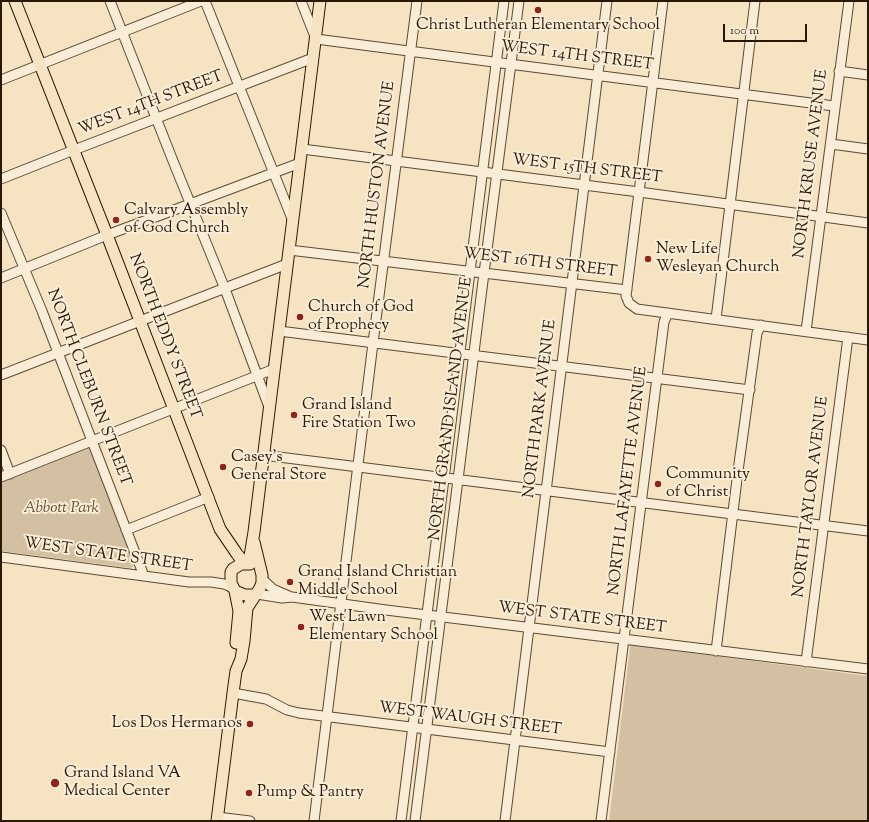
<!DOCTYPE html>
<html>
<head>
<meta charset="utf-8">
<style>
	body { margin:0 }
	#map { position:relative; width:869px; height:822px; overflow:hidden; background:#f6e3c2; font-family:"Sorts Mill Goudy",serif }
	canvas { display:block }
	.frame { position:absolute; inset:0; border:2px solid #281804; pointer-events:none }
	.scale { position:absolute; left:723px; top:24px; width:84px; height:18px; box-sizing:border-box; border:2px solid #281804; border-top:0; padding-left:5px; font-size:12px; line-height:14px; white-space:nowrap; color:#281804; -webkit-text-stroke:3px #f9edd7; paint-order:stroke }
</style>
</head>
<body>
<div id="map">
<canvas width="869" height="822"></canvas>
<div class="frame"></div>
<div class="scale">100 m</div>
</div>
<script>
const g = document.querySelector('canvas').getContext('2d');
g.lineJoin = 'round';
function fill(path, color) { g.fillStyle = color; g.fill(path, 'evenodd'); }
const toPath = rows => new Path2D(rows.map(r => 'M' + r).join(''));
function stroke(path, color, width, dash) { g.strokeStyle = color; g.lineWidth = width; g.lineCap = dash ? 'butt' : 'round'; g.setLineDash(dash || []); g.stroke(path); }
function write(font, color, halo, rows, align = 'center') {
  g.font = font + ' "Sorts Mill Goudy",serif'; g.lineWidth = 4; g.setLineDash([]); g.textBaseline = 'middle'; g.strokeStyle = halo; g.fillStyle = color; for (const [text, x, y, turn = 0] of rows) {
    g.save(); g.translate(x, y); g.rotate((+turn || 0) * Math.PI / 180); g.textAlign = isNaN(turn) ? turn : align; if (halo) g.strokeText(text, 0, 0); g.fillText(text, 0, 0); g.restore();
  }
}
const green = toPath([
	[90,446,135,564,131,568,1,551,1,480],
	[631,645,868,676,868,821,609,821,630,647]
]);
const minor = toPath([
	[110,1,173,161,225,289,269,407],
	[205,1,293,221],
	[301,1,316,39,834,106],
	[663,1,626,296,629,303,637,309,868,340],
	[839,71,868,75],
	[1,80,201,1],
	[831,144,868,149],
	[302,149,639,192,868,223],
	[1,179,74,150,313,58],
	[1,213,42,311,144,576],
	[289,250,627,290],
	[1,278,107,235,300,163],
	[716,319,755,1],
	[279,331,750,390],
	[806,331,849,1],
	[1,375,287,264],
	[1,450,10,474],
	[263,455,868,531],
	[1,477,274,369],
	[126,530,209,497],
	[1,557,189,582,211,582,224,584,233,588],
	[262,579,273,589,289,596],
	[257,594,282,598,292,597,386,610,868,669],
	[716,651,738,471,757,333,761,325],
	[806,662,848,337],
	[233,693,266,699,287,710,299,713,610,752],
	[217,817,250,821],
	[314,821,373,343,417,1],
	[401,821,504,1],
	[415,821,484,273,519,1],
	[505,821,607,1],
	[601,821,664,322,668,313]
]);
const major = toPath([
	[15,1,107,235,220,529,237,554,244,563],
	[247,563,250,556,254,532,320,1],
	[250,564,241,564,233,569,231,572,231,583,235,591,245,595,255,595],
	[235,591,239,611,236,643],
	[217,821,233,693,236,671,241,659,244,641,247,608,260,588,262,583,262,575,254,542]
]);
const markers = [
	[538,10,4,"#8f2418"],
	[116,220,4,"#8f2418"],
	[648,259,4,"#8f2418"],
	[300,317,4,"#8f2418"],
	[294,415,4,"#8f2418"],
	[223,467,4,"#8f2418"],
	[658,484,4,"#8f2418"],
	[290,582,4,"#8f2418"],
	[301,627,4,"#8f2418"],
	[250,724,4,"#8f2418"],
	[55,783,5,"#8f2418"],
	[249,793,4,"#8f2418"]
];
const poiNames = [
	["Christ Lutheran Elementary School",538,26,"center"],
	["Calvary Assembly",124,211],
	["of God Church",124,229],
	["New Life",656,250],
	["Wesleyan Church",656,268],
	["Church of God",308,308],
	["of Prophecy",308,326],
	["Grand Island",302,406],
	["Fire Station Two",302,424],
	["Casey's",231,458],
	["General Store",231,476],
	["Community",666,475],
	["of Christ",666,493],
	["Grand Island Christian",298,573],
	["Middle School",298,591],
	["West Lawn",309,618],
	["Elementary School",309,636],
	["Los Dos Hermanos",242,724,"right"],
	["Grand Island VA",64,774],
	["Medical Center",64,792],
	["Pump & Pantry",257,793]
];
const streetNames = [
	["WEST 14TH STREET",577,57,7],
	["WEST 14TH STREET",151,104,-21],
	["NORTH KRUSE AVENUE",812,164,-83],
	["WEST 15TH STREET",587,170,7],
	["NORTH HUSTON AVENUE",378,185,-83],
	["WEST 16TH STREET",540,264,7],
	["NORTH EDDY STREET",164,337,69],
	["NORTH CLEBURN STREET",88,388,69],
	["NORTH GRAND ISLAND AVENUE",452,409,-83],
	["NORTH PARK AVENUE",541,409,-83],
	["NORTH LAFAYETTE AVENUE",629,481,-83],
	["NORTH TAYLOR AVENUE",812,497,-83],
	["WEST STATE STREET",108,556,8],
	["WEST STATE STREET",582,619,7],
	["WEST WAUGH STREET",470,720,7]
];
const parkNames = [
	["Abbott Park",61,509]
];
fill(green, '#d3c0a2');
stroke(minor, '#5c4b34', 11);
stroke(major, '#281804', 13);
stroke(minor, '#f9edd7', 9);
stroke(major, '#f6e3c2', 11);
for (const [x, y, r, color] of markers) { const dot = new Path2D(); dot.arc(x, y, r, 0, 2 * Math.PI); g.fillStyle = color; g.fill(dot); stroke(dot, '#f9edd7', 1.5); }
write('16px', '#281804', '#f9edd7', poiNames, 'left');
write('16px', '#281804', '#f9edd7', streetNames);
write('italic 16px', '#5b4a33', '#f9edd7', parkNames);
</script>
</body>
</html>
